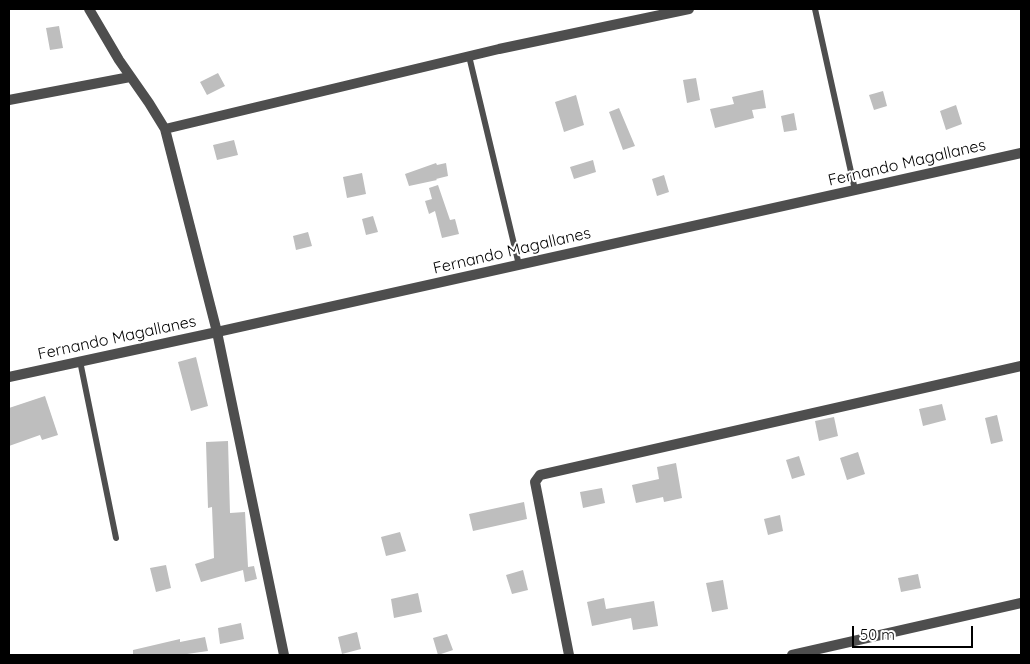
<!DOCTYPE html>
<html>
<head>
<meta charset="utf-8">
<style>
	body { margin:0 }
	#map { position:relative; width:1030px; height:664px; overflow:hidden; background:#fff; font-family:Quicksand,sans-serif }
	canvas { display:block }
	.frame { position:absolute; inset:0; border:10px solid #000; pointer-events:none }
	.scale { position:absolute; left:852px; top:626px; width:121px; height:22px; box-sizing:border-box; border:2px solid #000; border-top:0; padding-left:6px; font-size:15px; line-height:18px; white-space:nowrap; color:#000; -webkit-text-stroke:4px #fff; paint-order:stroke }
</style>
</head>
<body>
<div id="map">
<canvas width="1030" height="664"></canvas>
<div class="frame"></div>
<div class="scale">50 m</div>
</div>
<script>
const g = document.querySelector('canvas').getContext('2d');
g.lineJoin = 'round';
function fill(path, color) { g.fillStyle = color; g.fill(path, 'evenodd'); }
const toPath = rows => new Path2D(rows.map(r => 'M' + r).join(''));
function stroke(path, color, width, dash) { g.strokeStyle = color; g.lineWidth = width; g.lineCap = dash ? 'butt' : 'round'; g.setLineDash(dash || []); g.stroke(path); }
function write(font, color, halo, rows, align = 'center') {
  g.font = font + ' Quicksand,sans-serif'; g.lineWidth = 4; g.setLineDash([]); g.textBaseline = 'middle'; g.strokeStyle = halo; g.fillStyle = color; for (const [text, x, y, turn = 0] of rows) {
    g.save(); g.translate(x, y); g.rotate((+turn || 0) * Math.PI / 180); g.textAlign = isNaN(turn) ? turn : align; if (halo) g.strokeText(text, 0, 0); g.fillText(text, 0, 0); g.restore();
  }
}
const building = toPath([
	[59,26,63,48,50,50,46,28],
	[218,73,225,86,207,95,200,82],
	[696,78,700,100,687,103,683,80],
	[763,90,766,108,752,110,754,118,715,128,710,109,734,104,732,97],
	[883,91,887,106,874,110,869,95],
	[576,95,584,125,564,132,555,102],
	[956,105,962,124,946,130,940,111],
	[619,108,635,146,623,150,609,112],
	[794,113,797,130,784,132,781,116],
	[234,140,238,155,217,160,213,145],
	[593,160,596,172,574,179,570,167],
	[436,163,437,165,446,163,448,176,436,179,437,180,409,186,405,174],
	[362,173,366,194,347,198,343,177],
	[664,175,669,192,657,196,652,179],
	[438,185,450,220,455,219,459,234,442,238,435,211,429,214,425,201,432,199,429,188],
	[373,216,378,232,366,235,362,219],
	[308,232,312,246,296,250,293,236],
	[196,357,208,406,191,411,178,362],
	[45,396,58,435,42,440,40,435,9,446,9,408],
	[942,404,946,420,923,426,919,409],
	[997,415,1003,441,991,444,985,418],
	[834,417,838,436,819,441,815,421],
	[228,441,230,513,245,512,248,567,254,566,257,579,245,582,243,570,201,582,195,564,214,558,212,507,208,508,206,442],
	[858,452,865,474,847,480,840,458],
	[799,456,805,475,792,479,786,460],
	[676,463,682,498,664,502,663,497,636,503,632,485,659,479,657,467],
	[602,488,605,503,583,508,580,492],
	[524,502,527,519,473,531,469,514],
	[780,515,783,531,768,535,764,519],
	[400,532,406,551,386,556,381,537],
	[166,565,171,588,156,592,150,568],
	[523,570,528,590,512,594,506,575],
	[918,574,921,588,901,592,898,578],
	[723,580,728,609,712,612,706,583],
	[418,593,422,612,394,618,391,599],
	[604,598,606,609,654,601,658,626,633,630,631,618,592,626,587,602],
	[241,623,244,639,220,644,218,628],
	[357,632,361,649,342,654,338,637],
	[447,634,453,650,438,655,433,638],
	[205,637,208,651,180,655,133,655,133,650,180,639,180,642]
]);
const lane = toPath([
	[815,9,855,190],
	[469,56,519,265],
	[80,361,116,538]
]);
const street = toPath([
	[89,9,119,60,149,103,165,129,217,332,284,655],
	[9,100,130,77],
	[165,129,499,49,689,9],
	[9,377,217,332,1021,153],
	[569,655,535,482,540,475,1021,366],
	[792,655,1021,603]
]);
const streetNames = [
	["Fernando Magallanes",907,163,-13],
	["Fernando Magallanes",512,251,-13],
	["Fernando Magallanes",117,338,-12]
];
fill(building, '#bebebe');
stroke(lane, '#4e4e4e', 6);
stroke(street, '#4e4e4e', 10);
write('16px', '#000', '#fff', streetNames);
</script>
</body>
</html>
